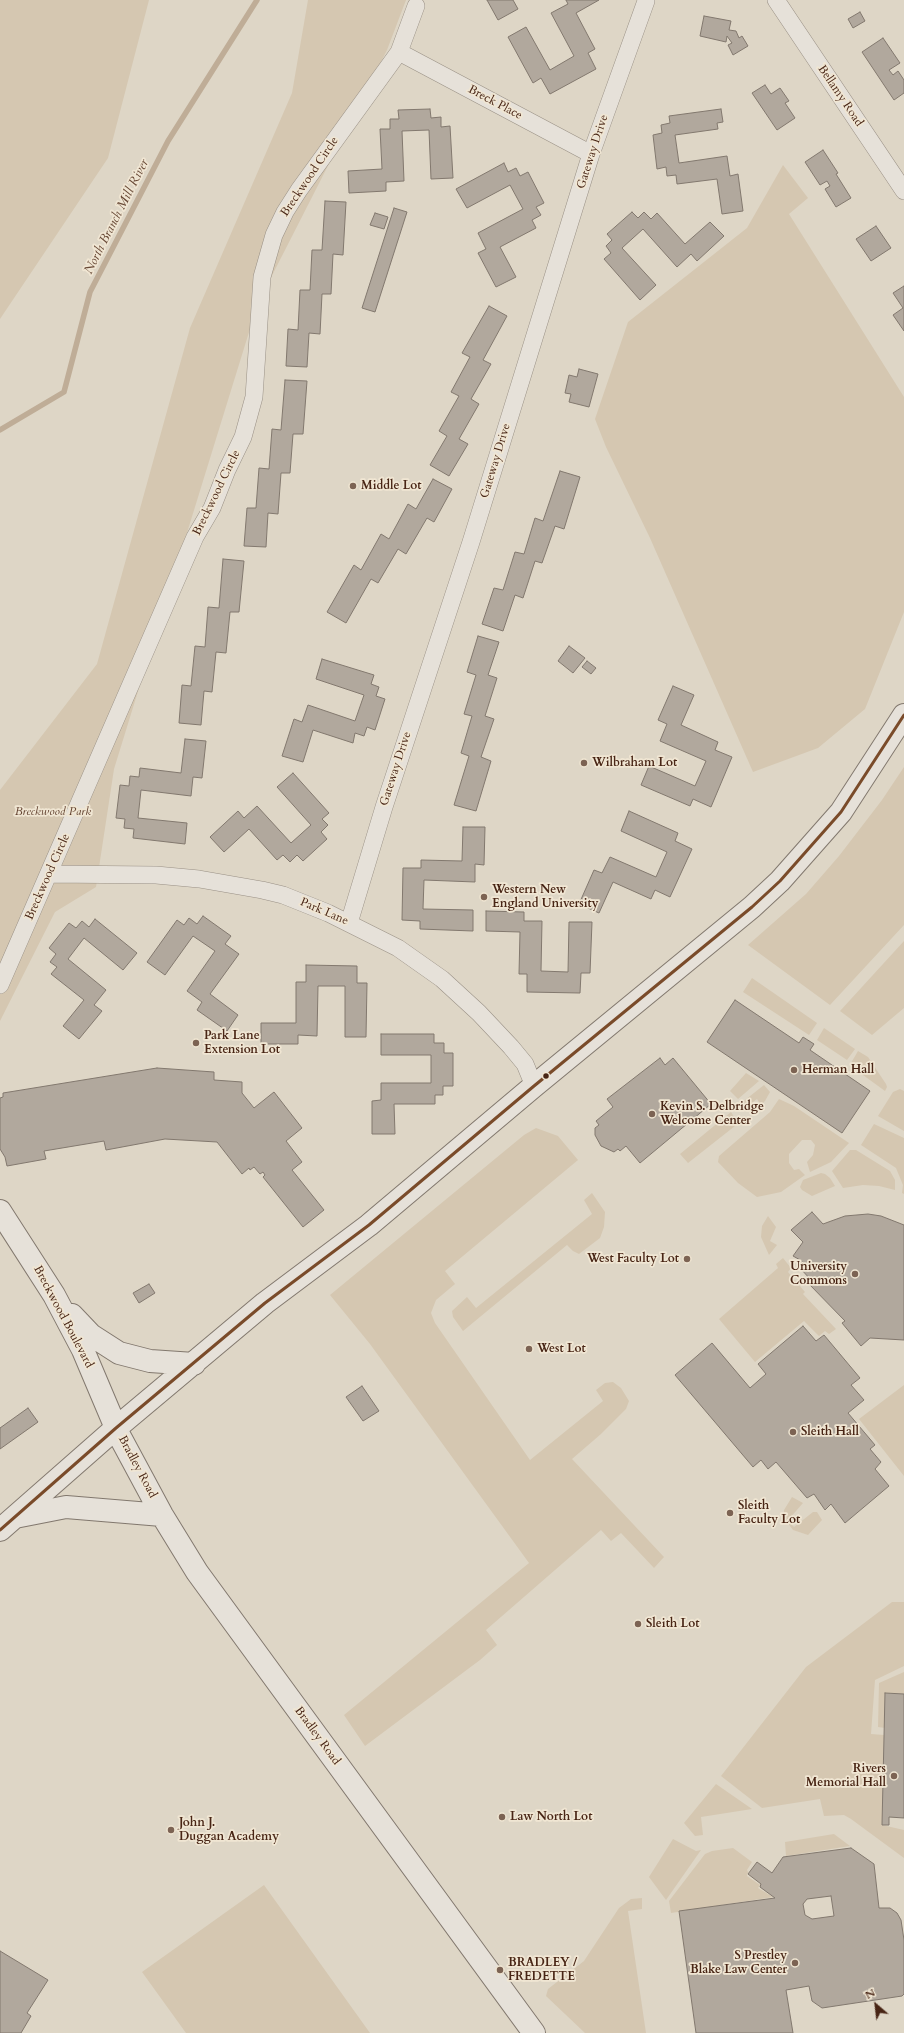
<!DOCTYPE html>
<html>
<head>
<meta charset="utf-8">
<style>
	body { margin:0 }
	#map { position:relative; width:904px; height:2033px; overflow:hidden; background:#ded6c6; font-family:Cardo,serif }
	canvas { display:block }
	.north { position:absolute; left:856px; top:1985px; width:40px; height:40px; -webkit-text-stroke:3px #f0e6d3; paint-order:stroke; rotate:332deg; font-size:11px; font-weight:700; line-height:16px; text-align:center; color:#482515 }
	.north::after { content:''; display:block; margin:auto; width:14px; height:18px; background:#482515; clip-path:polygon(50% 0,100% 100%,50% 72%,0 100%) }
</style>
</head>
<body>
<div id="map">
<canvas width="904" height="2033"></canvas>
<div class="north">N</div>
</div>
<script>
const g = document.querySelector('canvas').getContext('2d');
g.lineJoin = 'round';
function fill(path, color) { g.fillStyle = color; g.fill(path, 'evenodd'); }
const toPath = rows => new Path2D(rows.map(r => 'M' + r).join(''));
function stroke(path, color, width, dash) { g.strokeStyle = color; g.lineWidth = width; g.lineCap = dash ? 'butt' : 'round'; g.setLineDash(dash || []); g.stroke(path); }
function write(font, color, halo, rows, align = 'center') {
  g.font = font + ' Cardo,serif'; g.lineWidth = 3.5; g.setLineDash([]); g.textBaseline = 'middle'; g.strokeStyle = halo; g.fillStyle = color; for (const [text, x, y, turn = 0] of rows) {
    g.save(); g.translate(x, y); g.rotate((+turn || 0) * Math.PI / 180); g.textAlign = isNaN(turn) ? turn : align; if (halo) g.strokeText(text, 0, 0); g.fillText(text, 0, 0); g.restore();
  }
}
const green = toPath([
	[0,0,149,0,108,158,0,319],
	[308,0,406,0,387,50,258,303,114,769,96,887,55,912,0,1021,0,790,97,664,190,328,292,93],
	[783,165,808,198,789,214,904,397,904,612,865,709,818,748,753,772,650,538,606,447,595,419,628,322,747,228],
	[904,767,904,925,830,1005,748,945,806,894,839,856,882,800],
	[904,941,904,1008,872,1035,840,1011],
	[752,978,817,1023,809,1035,743,992],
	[824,1028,855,1049,847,1060,817,1040],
	[858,1051,868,1057,886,1084,887,1087,885,1091,852,1067,851,1063],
	[746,1073,759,1081,738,1099,730,1091],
	[764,1085,770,1092,765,1101,761,1105,757,1099,749,1105,753,1111,744,1109,740,1104],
	[900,1089,904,1091,904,1131,878,1116,893,1092],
	[779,1099,794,1106,849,1143,831,1162,810,1172,807,1162,813,1155,815,1145,811,1140,802,1140,789,1154,789,1163,794,1170,799,1169,805,1175,781,1192,757,1197,738,1183,718,1162,719,1156,770,1112],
	[731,1112,737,1122,735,1126,688,1163,680,1154],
	[874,1124,904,1138,904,1194,902,1193,903,1185,896,1168,861,1145],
	[536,1128,558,1136,578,1160,445,1271,455,1284,436,1300,431,1313,435,1323,530,1460,603,1401,596,1390,605,1383,613,1382,621,1388,629,1401,626,1409,601,1434,572,1459,664,1557,654,1568,621,1533,611,1541,601,1530,486,1630,497,1645,480,1660,365,1746,344,1715,529,1563,370,1344,330,1295,524,1135],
	[850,1150,856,1150,890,1171,895,1180,895,1190,879,1186,863,1185,843,1188,832,1171],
	[821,1173,825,1174,830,1178,835,1186,812,1196,802,1190,800,1187,803,1180],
	[592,1193,605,1212,604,1227,600,1238,579,1254,573,1251,567,1245,463,1331,453,1317,452,1311,467,1297,476,1308,592,1214,584,1200],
	[768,1216,776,1227,770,1241,777,1245,769,1255,761,1237,762,1226],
	[783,1258,791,1268,788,1272,805,1292,803,1294,836,1329,829,1334,825,1331,819,1336,804,1321,755,1362,719,1319,778,1268,776,1264],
	[904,1385,904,1476,859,1419],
	[792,1497,803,1503,789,1519,792,1525,794,1527,813,1512,817,1512,822,1520,808,1535,793,1530,784,1518,784,1510],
	[892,1602,904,1602,904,1666,875,1680,871,1734,884,1735,882,1825,904,1830,904,1858,851,1819,844,1815,824,1816,820,1799,762,1808,721,1776,806,1667],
	[904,1672,904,1694,885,1693,885,1728,878,1727,879,1683],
	[716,1784,752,1809,701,1817,703,1835,695,1836,684,1823],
	[834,1834,850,1846,786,1856,785,1842],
	[673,1839,696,1851,701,1850,666,1900,649,1877],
	[733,1848,752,1862,747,1870,748,1872,747,1876,760,1885,758,1888,773,1897,671,1913,669,1901,705,1854,712,1851],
	[264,1885,370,2033,186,2033,142,1972],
	[642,1898,642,1909,628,1911,646,2033,585,2033,546,1996,548,1989,584,1961,619,1908,631,1899]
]);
const stream = toPath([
	[0,430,64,392,90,292,168,141,257,0]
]);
const building = toPath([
	[487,0,513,0,518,9,498,20,487,0],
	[566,0,599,0,576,13,595,49,588,53,596,69,550,94,541,78,533,83,508,37,526,27,550,70,574,56,551,13,568,4,566,0],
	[860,12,865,21,853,28,848,19,860,12],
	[704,16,731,21,729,30,736,31,739,38,742,36,748,46,733,55,728,45,732,43,727,36,726,42,700,36,704,16],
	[883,38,900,63,889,70,893,75,898,71,904,80,904,93,894,100,862,52,883,38],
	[765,85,771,94,780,88,789,101,785,103,795,118,777,130,752,93,765,85],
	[430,109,431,118,441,117,441,127,450,126,453,178,431,179,429,130,402,131,404,181,386,182,386,191,349,193,348,171,382,169,380,129,390,129,390,119,399,119,398,110,430,109],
	[721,109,723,122,717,123,718,129,675,135,679,163,727,156,730,176,738,174,743,211,722,214,717,179,677,184,676,175,667,176,666,167,657,169,653,135,662,133,661,125,670,123,669,116,721,109],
	[823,150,838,173,836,174,851,198,836,207,825,189,830,186,827,181,820,185,805,162,823,150],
	[504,163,508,172,516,168,520,176,528,172,544,203,536,207,541,215,532,220,536,228,500,247,516,277,496,287,478,253,486,249,478,233,523,209,510,185,467,208,456,189,504,163],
	[325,201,346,202,343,255,333,254,331,294,322,294,320,334,309,333,307,367,286,366,288,329,298,330,300,290,310,290,312,250,322,250,325,201],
	[394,208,407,212,375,312,362,308,394,208],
	[632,212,638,218,644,212,651,219,657,213,685,244,710,222,724,236,697,261,691,254,677,267,643,229,622,248,656,285,640,300,604,259,611,253,606,246,612,240,607,234,632,212],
	[375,213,388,217,384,229,370,225,375,213],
	[876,226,891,248,871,261,856,239,876,226],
	[904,286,904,331,893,315,903,308,893,293,904,286],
	[489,306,507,316,483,360,491,364,471,399,479,404,459,439,468,444,449,476,430,465,447,436,439,431,459,396,451,392,470,357,462,353,489,306],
	[579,369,598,374,589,407,569,402,571,394,565,393,569,375,577,377,579,369],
	[285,380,307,381,303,434,293,434,290,473,281,473,278,514,268,513,266,547,244,546,247,508,256,508,259,468,269,469,272,429,281,430,285,380],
	[560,471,580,477,564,529,555,526,542,563,535,561,523,598,515,595,503,631,482,624,494,588,503,590,515,552,524,554,535,518,543,521,560,471],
	[433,479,452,489,434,522,427,518,406,554,398,549,378,583,371,579,346,623,327,612,354,565,361,570,381,534,389,539,408,504,416,509,433,479],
	[223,559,244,561,239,612,230,612,226,653,216,652,212,692,204,691,201,725,179,723,182,685,191,686,195,646,205,647,208,607,219,608,223,559],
	[478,636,499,642,488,675,497,678,485,716,494,719,481,757,491,761,476,811,454,805,469,756,461,753,472,716,464,714,476,675,467,672,478,636],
	[569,646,585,658,573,673,558,661,569,646],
	[322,659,374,675,371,684,379,687,376,696,385,699,375,730,367,727,364,736,355,733,353,743,313,730,303,762,282,756,294,719,302,722,308,705,355,721,364,695,316,679,322,659],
	[587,661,596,668,591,674,582,667,587,661],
	[673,686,694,695,681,725,718,742,715,750,732,757,711,807,693,799,690,806,641,785,649,766,695,786,706,761,660,741,667,724,658,720,673,686],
	[185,739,206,741,202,778,193,777,191,796,141,790,138,818,187,823,185,844,133,838,134,829,124,828,125,819,116,818,120,785,129,786,130,776,139,777,140,768,181,773,185,739],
	[293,773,329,813,322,819,328,825,321,832,327,839,303,861,297,855,290,862,283,855,277,860,249,829,224,852,210,837,238,811,244,818,257,806,291,843,311,825,277,787,293,773],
	[629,811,678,833,675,841,692,849,670,897,655,890,651,899,613,882,599,913,579,904,594,870,602,873,610,857,656,877,667,852,621,831,629,811],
	[463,827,485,827,484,865,475,864,475,882,424,880,423,909,473,910,473,931,420,929,420,921,402,920,403,868,421,868,421,860,462,861,463,827],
	[486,911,524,912,524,921,542,921,541,971,568,972,569,922,592,922,590,973,581,973,580,993,527,992,527,974,519,974,520,932,486,931,486,911],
	[203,916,231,936,225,944,239,954,210,994,238,1015,227,1031,197,1010,202,1002,187,991,215,951,193,936,165,975,147,962,177,920,184,925,189,918,197,924,203,916],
	[95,919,137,953,123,970,84,938,68,959,106,990,94,1005,102,1011,79,1039,63,1026,84,1000,51,974,57,967,50,962,56,954,49,948,69,923,76,928,82,921,89,927,95,919],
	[306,965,357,966,357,983,367,983,366,1037,345,1037,345,986,318,986,317,1036,298,1035,298,1044,261,1044,261,1023,296,1023,296,982,306,982,306,965],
	[735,1000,799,1043,803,1037,814,1044,810,1050,870,1091,842,1133,707,1042,735,1000],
	[381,1034,434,1034,434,1043,444,1043,444,1053,453,1053,453,1086,443,1086,443,1095,435,1095,435,1104,394,1104,395,1134,372,1134,372,1101,381,1100,381,1083,431,1083,431,1055,381,1055,381,1034],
	[660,1058,665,1065,673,1058,711,1104,640,1163,626,1146,620,1151,618,1149,614,1152,601,1146,595,1135,595,1128,599,1125,596,1121,613,1107,607,1099,660,1058],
	[157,1068,214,1072,214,1080,242,1082,242,1093,254,1108,274,1092,302,1128,286,1141,302,1162,292,1170,324,1210,303,1227,263,1177,265,1175,263,1172,260,1174,254,1167,250,1170,249,1168,242,1174,217,1142,165,1139,106,1150,104,1141,44,1151,46,1159,7,1166,5,1157,0,1149,0,1098,3,1097,3,1093,157,1068],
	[812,1212,823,1224,845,1216,868,1214,881,1216,904,1225,904,1340,870,1338,861,1346,842,1323,845,1321,809,1284,812,1281,799,1267,802,1261,793,1256,803,1242,791,1230,812,1212],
	[149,1284,155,1293,139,1303,133,1293,149,1284],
	[803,1326,816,1341,824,1335,860,1378,851,1385,864,1400,848,1413,875,1445,870,1449,881,1462,875,1469,889,1486,845,1523,831,1504,825,1510,814,1494,807,1498,776,1462,768,1469,761,1460,753,1467,675,1375,712,1343,750,1388,766,1374,758,1364,803,1326],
	[362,1386,379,1411,363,1421,346,1397,362,1386],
	[28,1408,38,1422,0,1449,0,1428,28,1408],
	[885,1693,904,1694,904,1818,889,1817,889,1825,882,1825,885,1693],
	[851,1848,874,1864,879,1908,890,1908,897,1913,901,1920,904,1940,904,1994,902,1996,822,2008,812,2001,809,1986,786,1990,793,2033,696,2033,679,1911,775,1898,760,1887,761,1884,748,1874,757,1862,772,1873,783,1857,851,1848],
	[831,1896,834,1916,812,1919,805,1915,803,1904,807,1899,831,1896],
	[0,1951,48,1980,27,2013,31,2016,21,2033,0,2033,0,1951]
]);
const street = toPath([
	[776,0,904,191],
	[399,52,591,154],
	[50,874,156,875,199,879,262,890,283,895,328,913,398,948,442,979,479,1013,511,1047,525,1064,534,1086],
	[349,923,384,807,471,542,591,154,646,1],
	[0,985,195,537,212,508,227,470,243,437,254,397,262,277,274,235,285,212,299,190,399,52,416,6]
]);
const secondary = toPath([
	[0,1211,54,1295,83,1350,119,1435,162,1515,197,1572,534,2033],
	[72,1315,91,1335,119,1353,150,1361,194,1364],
	[15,1517,66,1507,162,1515],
	[0,1530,116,1428,265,1303,369,1225,534,1086,752,907,780,881,841,812,904,715]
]);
const bus1 = toPath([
	[0,1530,116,1428,265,1303,369,1225,534,1086,752,907,780,881,841,812,904,715]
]);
const markers = [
	[353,486,4,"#7c6353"],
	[584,763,4,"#7c6353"],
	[484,897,4,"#7c6353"],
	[196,1043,4,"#7c6353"],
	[794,1070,4,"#7c6353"],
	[546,1076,3.5,"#482515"],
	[652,1114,4,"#7c6353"],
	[687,1259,4,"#7c6353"],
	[855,1274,4,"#7c6353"],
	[529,1349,4,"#7c6353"],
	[793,1432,4,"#7c6353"],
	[730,1513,4,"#7c6353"],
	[638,1624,4,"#7c6353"],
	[894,1776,4,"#7c6353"],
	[502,1817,4,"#7c6353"],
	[171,1830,4,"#7c6353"],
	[795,1963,4,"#7c6353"],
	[500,1970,4,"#7c6353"]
];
const streetNames = [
	["Bellamy Road",840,96,56],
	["Breck Place",495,103,28],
	["Gateway Drive",593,152,-72],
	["Breckwood Circle",310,177,-56],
	["Gateway Drive",496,461,-73],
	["Breckwood Circle",217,493,-64],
	["Gateway Drive",396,769,-72],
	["Breckwood Circle",48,877,-66],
	["Park Lane",324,912,23],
	["Breckwood Boulevard",63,1317,62],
	["Bradley Road",137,1467,62],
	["Bradley Road",317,1736,54]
];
const poiNames = [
	["Middle Lot",361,486],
	["Wilbraham Lot",592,763],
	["Western New",492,890],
	["England University",492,904],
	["Park Lane",204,1036],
	["Extension Lot",204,1050],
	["Herman Hall",802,1070],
	["Kevin S. Delbridge",660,1107],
	["Welcome Center",660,1121],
	["West Faculty Lot",679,1259,"right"],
	["University",847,1267,"right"],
	["Commons",847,1281,"right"],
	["West Lot",537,1349],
	["Sleith Hall",801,1432],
	["Sleith",738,1506],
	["Faculty Lot",738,1520],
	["Sleith Lot",646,1624],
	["Rivers",886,1769,"right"],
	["Memorial Hall",886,1783,"right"],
	["Law North Lot",510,1817],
	["John J.",179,1823],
	["Duggan Academy",179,1837],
	["S Prestley",787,1956,"right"],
	["Blake Law Center",787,1970,"right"],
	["BRADLEY /",508,1963],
	["FREDETTE",508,1977]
];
const parkNames = [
	["Breckwood Park",53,812]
];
const waterNames = [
	["North Branch Mill River",117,217,-63]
];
fill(green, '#d5c7b1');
stroke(stream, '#bfad97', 5.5);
fill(building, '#b1a89d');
stroke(building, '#82786e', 1);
stroke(street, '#999085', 18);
stroke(secondary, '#82786e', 24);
stroke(street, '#e6e1d9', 17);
stroke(secondary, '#e6e1d9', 22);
stroke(bus1, '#7a4b2a', 3);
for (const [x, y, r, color] of markers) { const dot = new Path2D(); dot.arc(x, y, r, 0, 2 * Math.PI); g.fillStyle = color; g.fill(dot); stroke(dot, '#f0e6d3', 1.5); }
write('12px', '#482515', '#f0e6d3', streetNames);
write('bold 12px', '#482515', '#f0e6d3', poiNames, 'left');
write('italic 12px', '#634331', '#f0e6d3', parkNames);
write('italic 13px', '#684936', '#f0e6d3', waterNames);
</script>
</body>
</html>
